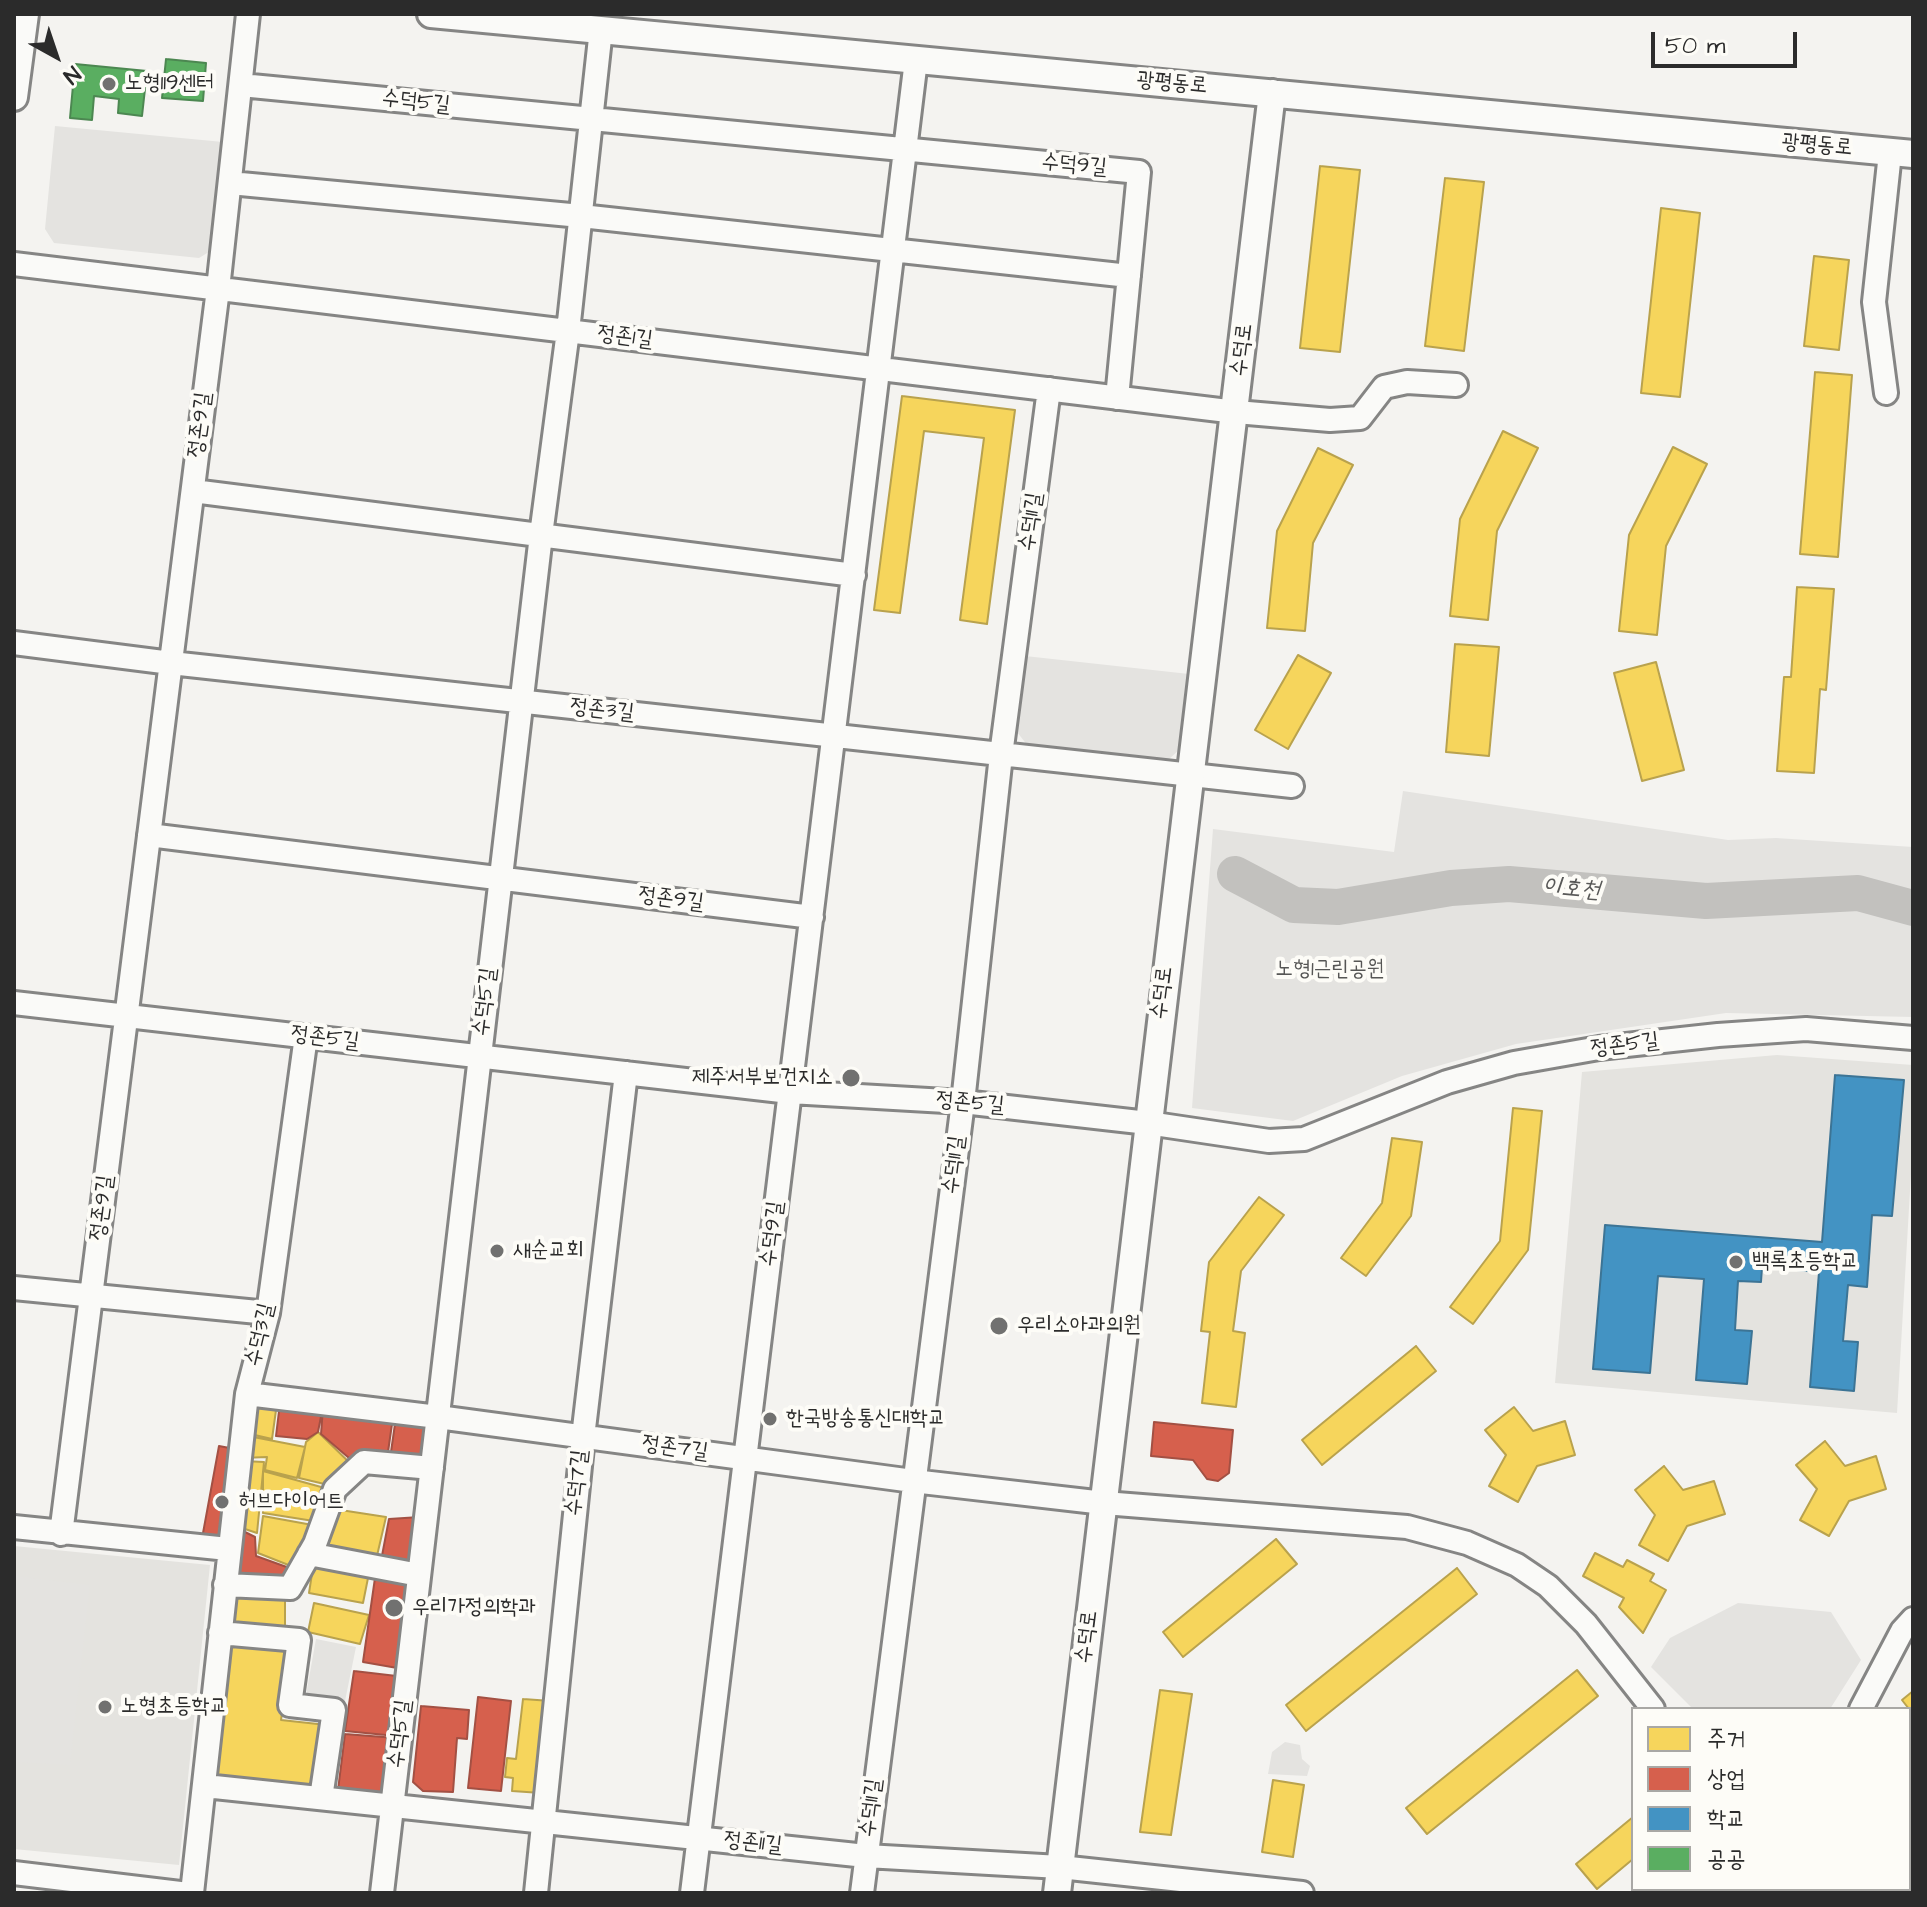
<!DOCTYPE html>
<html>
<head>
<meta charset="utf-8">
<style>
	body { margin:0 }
	#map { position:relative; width:1927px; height:1907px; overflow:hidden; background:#f4f3f0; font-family:"Architects Daughter","Poor Story",sans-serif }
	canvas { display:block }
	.frame { position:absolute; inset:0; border:16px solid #2b2b2b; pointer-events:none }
	.legend { position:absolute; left:1631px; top:1707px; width:280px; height:184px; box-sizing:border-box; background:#fdfcf7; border:2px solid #a9a8a5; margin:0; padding:10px 14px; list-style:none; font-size:24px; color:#2b2b2b }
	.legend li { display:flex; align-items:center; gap:16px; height:40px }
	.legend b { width:40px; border:2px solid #a9a8a5 }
	.north { position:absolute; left:16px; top:16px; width:80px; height:80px; -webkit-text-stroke:6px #fdfcf7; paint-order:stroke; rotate:140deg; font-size:22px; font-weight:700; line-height:32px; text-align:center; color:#2b2b2b }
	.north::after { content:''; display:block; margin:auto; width:28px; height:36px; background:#2b2b2b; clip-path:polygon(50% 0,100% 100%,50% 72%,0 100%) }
	.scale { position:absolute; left:1651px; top:32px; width:146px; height:36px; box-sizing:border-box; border:4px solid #2b2b2b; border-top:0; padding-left:10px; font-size:24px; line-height:28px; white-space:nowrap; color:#2b2b2b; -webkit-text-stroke:6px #fdfcf7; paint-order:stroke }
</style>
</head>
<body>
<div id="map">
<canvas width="1927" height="1907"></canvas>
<div class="frame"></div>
<ul class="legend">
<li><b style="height:22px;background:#f6d55c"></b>주거</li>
<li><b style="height:22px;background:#d6604d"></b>상업</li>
<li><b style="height:22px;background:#4393c3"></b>학교</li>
<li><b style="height:22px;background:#5aae61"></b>공공</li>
</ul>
<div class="north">N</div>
<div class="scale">50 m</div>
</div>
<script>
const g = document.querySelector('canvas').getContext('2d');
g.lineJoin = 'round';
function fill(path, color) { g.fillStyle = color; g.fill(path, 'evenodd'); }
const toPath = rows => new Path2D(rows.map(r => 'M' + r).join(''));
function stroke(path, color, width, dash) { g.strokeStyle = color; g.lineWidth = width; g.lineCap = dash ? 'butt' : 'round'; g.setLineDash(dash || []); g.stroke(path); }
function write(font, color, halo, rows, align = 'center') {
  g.font = font + ' "Architects Daughter","Poor Story",sans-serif'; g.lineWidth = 8; g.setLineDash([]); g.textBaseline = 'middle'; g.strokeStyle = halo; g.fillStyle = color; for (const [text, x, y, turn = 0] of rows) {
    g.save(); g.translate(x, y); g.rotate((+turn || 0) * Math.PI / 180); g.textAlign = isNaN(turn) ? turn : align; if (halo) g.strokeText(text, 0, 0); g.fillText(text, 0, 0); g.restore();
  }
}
const built = toPath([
	[1777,1055,1913,1065,1913,1140,1897,1413,1555,1383,1582,1072],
	[14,1546,210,1565,179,1865,14,1849]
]);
const green = toPath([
	[55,126,223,142,212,250,199,258,54,243,45,229],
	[1025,656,1189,674,1181,748,1167,761,1028,746,1017,732],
	[1403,791,1728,840,1776,838,1913,847,1913,1017,1726,1013,1516,1044,1402,1076,1293,1121,1192,1108,1213,829,1394,852],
	[14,1576,90,1585,70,1765,14,1762],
	[1738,1603,1831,1612,1861,1660,1830,1709,1693,1709,1651,1667,1670,1638],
	[316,1639,356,1647,345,1701,306,1695],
	[1285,1742,1300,1745,1302,1759,1310,1766,1307,1776,1268,1774,1272,1752]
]);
const homes = toPath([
	[1320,166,1360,170,1340,352,1300,348,1320,166],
	[1445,178,1484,182,1464,351,1425,346,1445,178],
	[1661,208,1700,213,1680,397,1641,393,1661,208],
	[1814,256,1849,260,1839,350,1804,346,1814,256],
	[1815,372,1852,375,1838,557,1800,554,1815,372],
	[902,396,1015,410,987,624,960,620,984,438,924,431,900,613,874,610,902,396],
	[1503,431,1538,448,1497,531,1488,620,1450,616,1460,519,1503,431],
	[1673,447,1707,464,1666,546,1657,635,1619,631,1629,535,1673,447],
	[1318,448,1353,465,1313,543,1305,631,1267,628,1277,531,1318,448],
	[1797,587,1834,589,1826,690,1820,689,1814,773,1777,771,1784,677,1791,677,1797,587],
	[1455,644,1499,647,1489,756,1446,752,1455,644],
	[1298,655,1331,673,1288,749,1255,730,1298,655],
	[1656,662,1684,770,1642,781,1614,673,1656,662],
	[1513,1108,1542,1111,1528,1250,1473,1324,1450,1307,1500,1241,1513,1108],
	[1392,1138,1422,1142,1411,1216,1366,1276,1341,1258,1382,1203,1392,1138],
	[1259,1197,1284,1215,1241,1271,1233,1331,1245,1333,1236,1407,1202,1403,1210,1332,1201,1331,1209,1262,1259,1197],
	[1416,1346,1436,1371,1322,1465,1302,1440,1416,1346],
	[249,1398,277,1403,272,1439,246,1433,249,1398],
	[1514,1407,1533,1431,1565,1421,1575,1455,1537,1466,1518,1502,1489,1486,1506,1455,1485,1430,1514,1407],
	[318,1432,354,1467,333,1486,299,1478,306,1442,318,1432],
	[243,1435,305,1447,297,1478,265,1470,267,1457,242,1458,243,1435],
	[1825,1441,1845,1466,1876,1456,1886,1489,1849,1501,1829,1536,1800,1520,1817,1489,1796,1465,1825,1441],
	[243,1461,264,1462,257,1533,236,1526,243,1461],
	[1664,1466,1683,1490,1714,1481,1725,1514,1687,1526,1668,1561,1639,1545,1655,1515,1635,1490,1664,1466],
	[263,1471,332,1490,320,1522,263,1513,263,1471],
	[334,1509,386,1517,376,1560,317,1551,334,1509],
	[263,1516,318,1526,296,1568,258,1553,263,1516],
	[1276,1539,1297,1564,1183,1657,1163,1632,1276,1539],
	[1595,1553,1623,1567,1627,1560,1654,1574,1650,1581,1666,1590,1643,1633,1619,1607,1624,1598,1583,1576,1595,1553],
	[313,1567,369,1573,363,1603,309,1593,313,1567],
	[1457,1568,1477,1594,1306,1731,1286,1705,1457,1568],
	[227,1588,285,1594,285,1634,225,1627,227,1588],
	[314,1603,369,1615,360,1644,308,1632,314,1603],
	[225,1639,293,1646,281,1720,327,1725,314,1788,213,1776,225,1639],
	[1577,1670,1598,1696,1427,1834,1406,1808,1577,1670],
	[1160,1690,1192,1694,1171,1835,1140,1832,1160,1690],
	[1913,1691,1913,1747,1909,1750,1909,1709,1902,1700,1913,1691],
	[523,1699,551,1701,541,1793,512,1791,513,1778,505,1777,507,1758,516,1759,523,1699],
	[1273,1780,1304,1785,1293,1857,1262,1852,1273,1780],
	[1633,1817,1633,1859,1597,1889,1576,1864,1633,1817],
	[1757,1889,1808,1889,1803,1893,1760,1893,1757,1889]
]);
const shops = toPath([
	[280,1403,323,1406,318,1432,307,1439,276,1436,280,1403],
	[323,1408,393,1417,387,1459,356,1464,321,1434,323,1408],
	[396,1417,433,1421,428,1463,390,1459,396,1417],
	[1154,1422,1233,1430,1229,1473,1218,1481,1207,1479,1193,1460,1151,1456,1154,1422],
	[219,1446,240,1450,223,1544,201,1544,219,1446],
	[420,1517,416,1569,381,1561,389,1519,420,1517],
	[235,1527,255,1537,256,1556,295,1570,288,1585,231,1581,235,1527],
	[375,1578,412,1582,403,1669,363,1662,375,1578],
	[354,1671,405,1677,396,1736,345,1731,354,1671],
	[478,1697,511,1701,501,1791,468,1788,478,1697],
	[421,1706,469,1710,467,1739,457,1738,453,1792,423,1791,413,1782,421,1706],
	[345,1734,396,1738,389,1801,337,1798,345,1734]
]);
const schools = toPath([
	[1835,1075,1904,1080,1892,1216,1872,1215,1867,1287,1848,1285,1843,1341,1858,1342,1854,1391,1810,1387,1819,1272,1762,1267,1761,1282,1738,1281,1735,1330,1752,1331,1747,1384,1696,1380,1704,1279,1658,1276,1650,1373,1593,1369,1605,1225,1822,1242,1835,1075]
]);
const public = toPath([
	[166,59,206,63,203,101,162,98,166,59],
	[75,64,147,71,142,116,118,113,119,99,94,96,92,120,70,118,75,64]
]);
const river = toPath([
	[1235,874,1294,905,1338,907,1451,888,1509,884,1706,901,1858,893,1913,908]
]);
const minor = toPath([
	[241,85,1139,172,1117,398],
	[230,183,581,216,1129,276],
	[14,264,1236,412,1330,420,1360,418,1384,387,1407,382,1456,385],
	[1886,393,1874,302,1890,153],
	[193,491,854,575],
	[14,643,171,663,1292,786],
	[149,835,812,917],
	[14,1003,790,1092,963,1102,1148,1123,1269,1141,1304,1139,1447,1082,1514,1063,1599,1048,1718,1035,1806,1029,1913,1038],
	[14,1288,268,1313],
	[247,1394,438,1417,913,1481,1104,1503,1407,1527,1467,1543,1517,1565,1548,1586,1586,1624,1653,1709],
	[14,1527,228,1549],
	[61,1534,218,289,248,14],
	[309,1554,419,1575],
	[225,1585,290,1588,315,1544,335,1489,364,1462,432,1468],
	[220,1633,299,1640,290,1705,334,1710,321,1798],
	[1861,1709,1902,1631,1913,1619],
	[205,1786,866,1856,1060,1867,1302,1893],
	[14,1873,180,1893],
	[192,1893,247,1394,268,1313,306,1036],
	[382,1893,541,535,568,331,601,29],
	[536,1893,583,1437,626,1073],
	[692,1893,916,60],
	[862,1893,963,1102,1001,755,1049,389]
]);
const major = toPath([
	[431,14,1913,154],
	[14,97,25,14],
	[1057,1893,1272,93]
]);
const markers = [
	[109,84,8,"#717170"],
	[851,1078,10,"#717170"],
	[497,1251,8,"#717170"],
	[1736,1262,8,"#717170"],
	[999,1326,10,"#717170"],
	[770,1419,8,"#717170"],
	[222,1502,8,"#717170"],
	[394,1608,10,"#717170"],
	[105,1707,8,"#717170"]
];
const poiNames = [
	["노형119센터",125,84],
	["제주서부보건지소",833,1078,"right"],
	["새순교회",513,1251],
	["백록초등학교",1752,1262],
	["우리소아과의원",1017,1326],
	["한국방송통신대학교",786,1419],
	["허브다이어트",238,1502],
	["우리가정의학과",412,1608],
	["노형초등학교",121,1707]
];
const streetNames = [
	["광평동로",1172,84,5],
	["수덕5길",416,103,6],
	["광평동로",1817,146,5],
	["수덕9길",1074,166,5],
	["정존1길",625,338,7],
	["수덕로",1243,350,-83],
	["정존9길",201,425,-83],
	["수덕11길",1032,522,-82],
	["정존3길",602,711,6],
	["정존9길",671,900,7],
	["수덕로",1163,993,-83],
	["수덕5길",486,1002,-83],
	["정존5길",325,1039,7],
	["정존5길",1625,1046,-7],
	["정존5길",970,1104,5],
	["수덕11길",955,1165,-83],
	["정존9길",103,1208,-83],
	["수덕9길",773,1234,-83],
	["수덕3길",261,1335,-77],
	["정존7길",675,1449,8],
	["수덕7길",578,1483,-84],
	["수덕로",1088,1637,-83],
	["수덕5길",401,1734,-83],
	["수덕11길",872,1808,-83],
	["정존11길",753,1844,6]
];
const parkNames = [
	["노형1근린공원",1330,970]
];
const waterNames = [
	["이호천",1571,890,5]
];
fill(built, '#e4e3df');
fill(green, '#e4e3e0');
fill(homes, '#f6d55c');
stroke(homes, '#b9a24d', 2);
fill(shops, '#d6604d');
stroke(shops, '#a35043', 2);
fill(schools, '#4393c3');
stroke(schools, '#3c7495', 2);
fill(public, '#5aae61');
stroke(public, '#4c8751', 2);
stroke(river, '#c2c1be', 36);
stroke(minor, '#858584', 28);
stroke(major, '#858584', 32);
stroke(minor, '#fafaf8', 22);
stroke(major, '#fafaf8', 26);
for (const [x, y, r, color] of markers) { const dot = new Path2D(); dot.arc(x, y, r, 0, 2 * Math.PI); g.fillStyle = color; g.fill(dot); stroke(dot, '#fdfcf7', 3); }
write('22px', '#2b2b2b', '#fdfcf7', poiNames, 'left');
write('22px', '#2b2b2b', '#fdfcf7', streetNames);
write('22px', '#565655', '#fdfcf7', parkNames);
write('italic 24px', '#585857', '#fdfcf7', waterNames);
</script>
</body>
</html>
